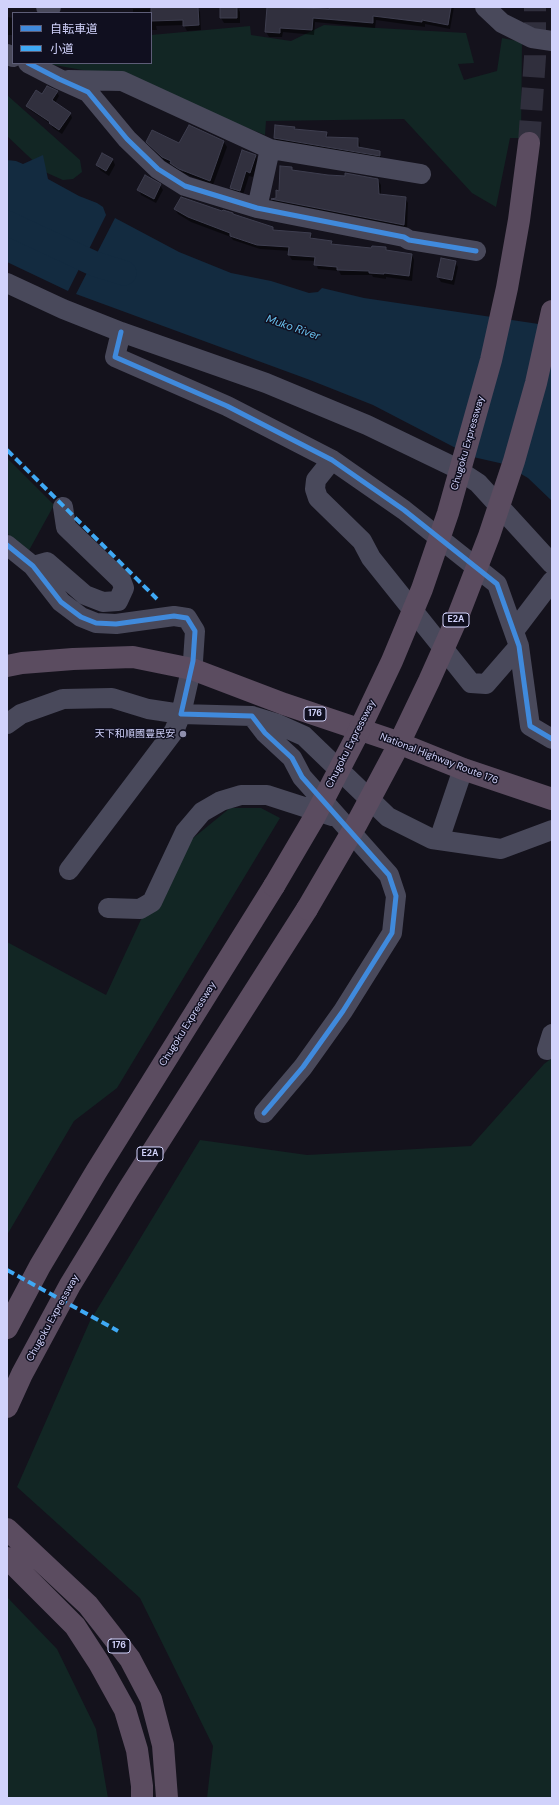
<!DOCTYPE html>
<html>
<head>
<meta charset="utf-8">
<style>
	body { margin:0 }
	#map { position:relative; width:559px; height:1805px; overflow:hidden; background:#14121c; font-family:"DM Sans","Noto Sans JP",sans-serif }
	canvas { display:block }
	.frame { position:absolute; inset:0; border:8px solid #d1d2fb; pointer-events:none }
	.legend { position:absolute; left:12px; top:12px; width:140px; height:52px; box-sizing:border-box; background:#100f1f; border:1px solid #5d5d77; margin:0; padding:5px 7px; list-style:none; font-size:12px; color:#d1d2fb }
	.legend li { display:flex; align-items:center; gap:8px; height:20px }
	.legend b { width:20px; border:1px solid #5d5d77 }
</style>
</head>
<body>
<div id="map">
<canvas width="559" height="1805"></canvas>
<div class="frame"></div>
<ul class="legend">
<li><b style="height:5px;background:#408adc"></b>自転車道</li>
<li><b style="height:5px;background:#3fa9f5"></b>小道</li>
</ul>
</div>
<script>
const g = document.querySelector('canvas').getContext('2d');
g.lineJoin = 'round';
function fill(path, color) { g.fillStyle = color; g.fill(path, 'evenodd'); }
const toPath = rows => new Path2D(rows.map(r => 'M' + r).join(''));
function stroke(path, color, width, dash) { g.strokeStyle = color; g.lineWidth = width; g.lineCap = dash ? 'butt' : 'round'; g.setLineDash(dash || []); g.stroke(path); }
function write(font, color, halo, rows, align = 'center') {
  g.font = font + ' "DM Sans","Noto Sans JP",sans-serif'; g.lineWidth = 3; g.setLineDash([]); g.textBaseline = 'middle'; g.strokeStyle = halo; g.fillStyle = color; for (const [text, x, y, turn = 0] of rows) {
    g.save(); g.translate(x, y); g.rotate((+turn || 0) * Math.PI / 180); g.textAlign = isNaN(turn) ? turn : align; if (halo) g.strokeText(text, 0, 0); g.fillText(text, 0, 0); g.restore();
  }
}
const green = toPath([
	[324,25,466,33,474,63,458,64,464,80,497,71,502,38,522,42,521,138,510,138,496,207,472,193,404,119,266,121,265,135,116,76,43,63,151,63,151,35,250,26,251,35,291,41],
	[7,95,80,160,82,172,73,179,63,180,45,172,7,136],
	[7,458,54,505,27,554,7,533],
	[230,808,261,808,280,818,117,1088,74,1121,7,1235,7,942,106,995,170,857],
	[552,1058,552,1798,207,1798,213,1746,140,1598,17,1487,90,1321,200,1140,307,1155,471,1146,544,1064],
	[7,1597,57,1649,96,1729,108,1798,7,1798]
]);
const water = toPath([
	[43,155,48,179,79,196,97,203,103,207,106,215,68,291,7,262,7,160,16,161,23,164],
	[115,218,179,252,231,273,271,281,309,293,318,292,322,288,364,298,552,326,552,501,528,478,504,464,473,457,373,405,310,380,76,294]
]);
const shadow = toPath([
	[197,7,200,12,201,30,187,31,184,25,156,26,157,30,151,30,151,13,133,13,133,9],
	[237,7,240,12,240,23,224,23,221,18],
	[268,7,330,10,331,7,454,7,450,29,425,24,425,27,376,20,375,28,315,22,314,35,283,32,282,37,269,37,266,32],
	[7,17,13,18,13,35,7,35],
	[57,92,59,96,55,103,70,113,72,118,62,134,53,128,51,124,30,110,27,106,42,95],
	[294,128,296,130,326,133,329,138,358,139,360,144,360,148,380,152,382,160,277,142,275,138],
	[148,142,180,144,224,142,227,147,213,185,183,173,174,168,173,166,183,172,184,170,172,163,172,165,166,162,150,147],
	[103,155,113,160,115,165,109,176,100,170,97,165],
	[256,156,258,161,253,177,249,176,243,195,234,192,231,188],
	[291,168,293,171,328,176,378,180,381,185,381,195,405,198,408,203,407,230,275,204,272,200,277,199],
	[160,185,163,190,156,203,141,195,139,190],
	[175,209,234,216,272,228,274,231,310,234,313,239,331,241,333,245,372,249,386,248,387,251,412,255,414,260,412,281,386,277,386,279,373,277,372,275,341,275,339,271,318,269,315,261,292,260,289,255,290,251,260,249,233,240,231,237,191,222,178,214],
	[455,262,458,267,454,285,441,282,438,277]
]);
const river = toPath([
	[7,223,95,264,124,273]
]);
const building = toPath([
	[198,7,199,25,183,26,183,20,151,21,151,8,198,7],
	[220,7,237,7,237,18,220,18,220,7],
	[267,7,329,9,330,7,451,7,448,25,422,20,422,22,373,16,373,23,313,18,312,30,280,28,280,33,265,32,267,7],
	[47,86,58,91,52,100,71,113,59,130,49,123,50,122,26,106,36,90,42,94,47,86],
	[189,125,224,141,210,181,179,169,170,163,171,161,162,157,146,142,152,130,179,143,189,125],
	[275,125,295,127,294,129,327,132,326,137,358,138,358,147,380,151,380,156,274,138,275,125],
	[242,150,256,155,250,173,246,171,240,191,230,188,242,150],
	[102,153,113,159,106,171,96,165,102,153],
	[280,166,292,167,292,170,328,175,345,176,345,173,378,179,379,194,406,197,404,225,271,199,276,198,276,190,279,191,280,166],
	[145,175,161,184,154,199,137,190,145,175],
	[181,197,222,211,223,210,233,213,233,214,273,227,273,230,311,233,310,238,332,241,331,244,371,248,372,246,386,247,386,250,412,254,409,276,384,273,384,274,369,273,369,271,337,270,337,267,314,265,315,257,288,255,289,247,257,245,230,236,230,233,188,217,174,209,181,197],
	[441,258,456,261,452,280,437,277,441,258]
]);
const highwayTunnel = toPath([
	[529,143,535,57,535,7]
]);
const minor = toPath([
	[46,7,51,7],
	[485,7,502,23,532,38,552,41],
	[7,54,13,57],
	[28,63,59,79,88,92,127,139,158,169,185,186,257,208,404,237,409,240,476,251],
	[68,80,122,81,270,149,421,174],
	[257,208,270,149],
	[7,283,63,309,121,332,266,383,367,425,452,466,478,483,552,564],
	[121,332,115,357,227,406,332,460,404,510,497,584,519,646,530,726,552,739],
	[332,460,316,480,315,489,318,498,362,541,371,558,471,683,486,684,519,646],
	[7,545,33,566,61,602,81,617,96,623,116,624,174,616,187,618,195,631,193,661,181,714,252,716,265,733,292,758,302,777,389,875,396,896,392,933,343,1011,303,1067,264,1113],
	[33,566,47,562,85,595,103,602,118,601,124,588,121,580,66,527,63,507],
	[514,631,552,581],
	[252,716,275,723,304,736,388,817,432,839,501,849,552,830],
	[7,724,21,714,63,699,112,698,148,709,181,714,174,731,69,870],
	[439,840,463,769],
	[108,908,140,909,152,902,185,832,202,812,221,801,241,795,267,795,332,816],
	[547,1050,552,1034]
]);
const highway = toPath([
	[7,666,22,663,73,659,133,657,192,669,284,704,391,740,463,769,552,799],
	[7,1328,40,1266,96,1172,274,886],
	[7,1407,22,1374,70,1285,128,1190,307,909],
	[7,1529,88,1605,130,1659,151,1699,163,1745,167,1798],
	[7,1558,75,1626,99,1663,125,1710,137,1750,142,1786,142,1798]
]);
const highwayBridge = toPath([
	[274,886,314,818,355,739,392,661,422,589,448,513,491,360,507,288,519,220,529,143],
	[307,909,356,825,396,750,429,681,458,616,489,536,514,461,536,383,552,311]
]);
const quiet = toPath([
	[7,450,157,599],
	[7,1270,118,1331]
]);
const cycleway = toPath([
	[28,63,59,79,88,92,127,139,158,169,185,186,257,208,404,237,409,240,476,251],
	[121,332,115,357,227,406,332,460,404,510,497,584,519,646,530,726,552,739],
	[7,545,33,566,61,602,81,617,96,623,116,624,174,616,187,618,195,631,193,661,181,714,252,716,265,733,292,758,302,777,389,875,396,896,392,933,343,1011,303,1067,264,1113]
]);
const markers = [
	[183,734,4,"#8f8fad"]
];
const shields = [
	[456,620,26],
	[315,714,22],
	[150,1154,26],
	[119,1646,22]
];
const shieldNames = [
	["E2A",456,620],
	["176",315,714],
	["E2A",150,1154],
	["176",119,1646]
];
const streetNames = [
	["Chugoku Expressway",468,443,-74],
	["Chugoku Expressway",351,744,-63],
	["National Highway Route 176",439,759,21],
	["Chugoku Expressway",188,1024,-58],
	["Chugoku Expressway",53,1318,-61]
];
const poiNames = [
	["天下和順國豊民安",175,734]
];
const waterNames = [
	["Muko River",293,328,19]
];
fill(green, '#122624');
fill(water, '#132b40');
fill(shadow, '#0007');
stroke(river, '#132b40', 25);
fill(building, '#31303e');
stroke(building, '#3e3e4f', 1);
stroke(highwayTunnel, '#302f3d', 22, [22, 11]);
stroke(minor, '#49495b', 20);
stroke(highway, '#5b4c60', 22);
stroke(highwayBridge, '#5b4c60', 22);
stroke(quiet, '#3fa9f5', 4, [8, 4]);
stroke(cycleway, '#408adc', 5);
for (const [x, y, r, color] of markers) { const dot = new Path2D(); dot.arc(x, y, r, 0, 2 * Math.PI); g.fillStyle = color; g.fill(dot); stroke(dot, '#100f1f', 1.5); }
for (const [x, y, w] of shields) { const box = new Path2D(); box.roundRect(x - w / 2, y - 7, w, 14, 3); g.fillStyle = '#100f1f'; g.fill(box); stroke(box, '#d1d2fb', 1); }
write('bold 9px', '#d1d2fb', null, shieldNames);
write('10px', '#d1d2fb', '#100f1f', streetNames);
write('10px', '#d1d2fb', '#100f1f', poiNames, 'right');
write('italic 11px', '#69c3f1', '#100f1f', waterNames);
</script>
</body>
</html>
